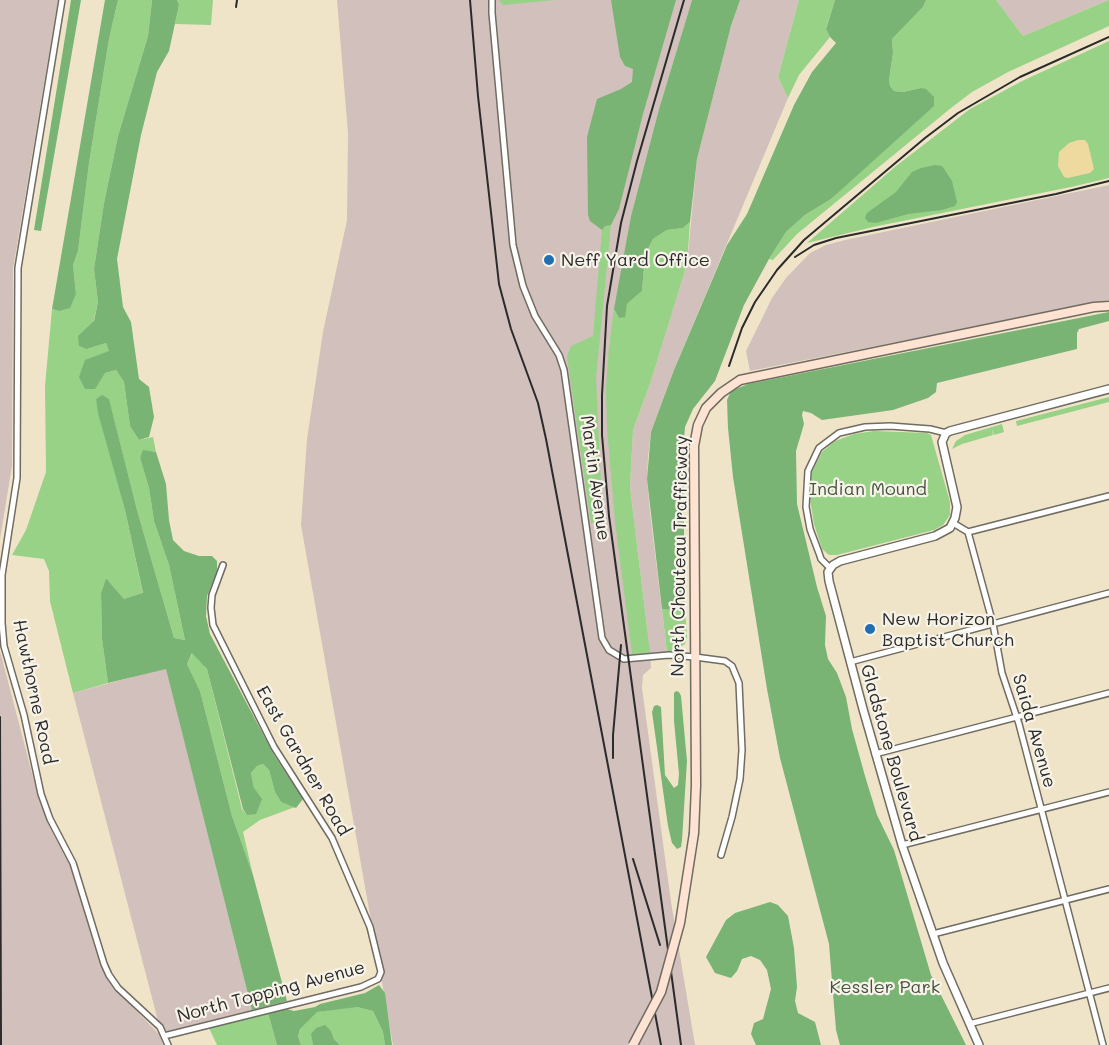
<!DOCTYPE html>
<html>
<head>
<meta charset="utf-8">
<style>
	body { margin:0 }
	canvas { display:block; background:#f0e4c8 }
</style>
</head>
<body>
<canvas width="1109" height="1045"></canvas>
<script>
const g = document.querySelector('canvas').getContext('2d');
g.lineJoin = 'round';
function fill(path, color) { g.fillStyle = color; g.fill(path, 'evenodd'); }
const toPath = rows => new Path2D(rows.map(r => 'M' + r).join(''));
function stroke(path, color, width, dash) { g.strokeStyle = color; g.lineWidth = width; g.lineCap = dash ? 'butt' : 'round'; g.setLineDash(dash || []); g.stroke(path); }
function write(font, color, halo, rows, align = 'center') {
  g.font = font + ' Mali,sans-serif'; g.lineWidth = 4.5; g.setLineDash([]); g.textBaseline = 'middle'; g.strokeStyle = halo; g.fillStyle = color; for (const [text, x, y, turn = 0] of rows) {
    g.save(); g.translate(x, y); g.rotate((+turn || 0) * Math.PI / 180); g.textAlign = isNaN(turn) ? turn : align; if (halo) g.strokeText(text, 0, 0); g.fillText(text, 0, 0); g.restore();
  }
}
const industrial = toPath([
	[0,0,58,0,13,269,12,466,0,539],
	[337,0,692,0,659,109,631,216,609,346,650,652,630,487,633,430,651,381,687,264,697,159,731,26,740,0,799,0,778,77,788,98,674,370,651,432,648,457,647,479,650,512,667,652,650,653,651,668,643,675,642,688,671,902,695,1045,393,1045,301,525,307,439,323,332,347,220,348,133],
	[996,0,1109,0,1023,36],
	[1109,185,1109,300,750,371,746,351,772,298,786,278,810,253,826,245,845,240],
	[0,651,39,800,50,828,70,865,101,967,112,986,159,1034,163,1045,0,1045],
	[166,668,252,1010,165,1032,158,1021,73,693]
]);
const green = toPath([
	[118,0,152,0,148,36,118,136,104,203,94,269,98,302,87,349,106,343,109,351,105,373,116,370,124,382,130,426,139,440,153,437,156,452,144,451,140,458,149,488,154,521,169,565,185,640,174,638,137,510,109,400,102,396,96,399,125,510,143,594,124,599,106,578,101,593,102,639,108,683,73,693,50,601,49,571,44,559,12,555,26,530,46,472,45,386,52,309,59,311,76,294,73,265,78,251,89,163,109,39],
	[177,0,213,0,211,25,175,24,179,5],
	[499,0,555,0,503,5],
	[799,0,835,0,826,28,830,37,799,75,788,98,778,77],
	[926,0,996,0,1023,36,1109,0,1109,26,1008,72,972,92,951,108,797,234,773,260,769,259,786,232,805,215,831,199,862,169,921,88,903,92,894,91,890,86,889,80,893,53,892,39,923,7],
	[1109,41,1109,178,1071,187,873,227,807,243,896,166,970,109,1022,81],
	[690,222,687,264,651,381,633,430,630,487,650,653,632,654,615,522,607,428,606,389,609,346,614,309,619,318,627,304,642,291,645,255,653,239,667,230,683,228],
	[611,225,596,378,601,484,605,523,591,523,567,357,571,346,593,336,602,230,605,226],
	[1109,397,1109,402,1017,426,1016,421],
	[1002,424,1004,432,994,435,992,429,993,435,962,444,952,449,956,441,965,435],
	[874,431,927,433,931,435,950,502,950,515,943,525,934,530,837,555,829,555,822,549,814,524,810,499,812,472,822,452,835,441,854,434],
	[685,608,687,637,685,644,678,649,667,652,662,609,673,610],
	[193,652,207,669,242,809,247,815,254,788,251,773,257,766,263,764,269,770,275,792,281,802,295,807,260,820,243,832,253,875,232,816,200,691,187,664],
	[347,1007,357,1007,373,1011,383,1032,385,1045,340,1045,334,1039,331,1031,316,1028,312,1034,313,1045,301,1045,298,1036,300,1029,312,1015,317,1012],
	[268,1013,277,1045,217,1045,209,1028]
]);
const forest = toPath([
	[71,0,81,0,41,231,34,230],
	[105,0,118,0,109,39,89,163,78,251,73,265,76,294,70,308,59,311,52,309],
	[152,0,177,0,179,5,169,51,157,72,141,135,117,259,123,307,131,322,139,379,149,387,154,417,149,437,139,440,130,426,124,382,116,370,105,373,95,389,85,389,79,377,85,360,109,351,106,343,87,349,79,346,78,336,94,321,98,302,94,269,104,203,118,136,148,36],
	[611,0,676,0,643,114,619,209,611,225,605,226,602,230,590,221,588,215,587,137,597,99,621,89,632,82,633,69,625,66,620,57],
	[692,0,740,0,731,26,697,159,690,222,683,228,667,230,653,239,645,255,642,291,627,304,625,317,619,318,614,309,631,216,659,109],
	[835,0,926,0,923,7,892,39,893,53,889,80,890,86,894,91,903,92,921,88,926,89,934,97,934,106,831,199,805,215,786,232,769,259,744,305,715,381,693,409,685,427,683,452,685,608,673,610,662,609,647,479,651,432,674,370,727,245,747,214,794,105,812,72,836,43,830,37,826,29],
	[935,165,942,166,952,181,957,202,955,206,942,210,908,214,876,223,868,222,865,218,867,213,896,192,912,172,921,168],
	[1109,312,1109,321,1079,329,1077,333,1077,349,937,383,936,392,928,398,893,410,822,420,811,413,803,411,802,415,804,424,796,451,797,504,817,587,826,616,825,645,828,659,837,673,846,697,852,729,865,776,877,815,894,850,931,975,966,1045,840,1045,836,1030,829,944,780,758,767,689,733,477,728,428,727,400,731,391,748,384],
	[102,395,109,399,137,510,174,638,185,640,169,565,154,521,149,488,140,458,143,450,156,452,166,484,169,520,173,540,184,551,199,556,212,556,217,561,217,572,207,596,206,616,210,634,274,755,303,799,296,808,281,802,275,792,269,770,263,764,257,766,251,773,254,788,262,799,256,814,247,815,243,809,207,669,192,653,187,664,200,691,232,816,253,875,287,1001,252,1010,166,669,108,683,102,639,101,593,106,578,124,599,143,593,125,510,98,413,96,399],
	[676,691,679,692,681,696,687,761,682,840,681,847,677,849,672,843,668,826,652,712,654,706,657,705,661,707,665,775,674,788,678,785,679,774,674,721,674,693],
	[770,902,778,905,788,916,794,948,797,987,795,1001,798,1013,815,1022,821,1045,756,1045,751,1034,754,1023,763,1019,771,989,767,970,760,960,751,956,742,959,737,971,731,978,715,973,706,957,726,920,735,913],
	[379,985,385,993,392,1045,385,1045,383,1032,373,1011,357,1007,317,1012,300,1029,298,1036,301,1045,277,1045,268,1013,287,1009,294,1011,315,1007,320,1004,365,993],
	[325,1025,331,1031,334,1039,340,1045,313,1045,311,1034,316,1028]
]);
const sand = toPath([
	[1078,140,1085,140,1088,144,1094,169,1090,173,1068,178,1064,177,1058,166,1059,152,1069,143]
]);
const minor = toPath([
	[62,0,18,268,17,478,2,575,2,623,4,646,24,715,41,794,50,819,73,863,104,964,109,975,118,988,160,1027,168,1045],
	[492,0,492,13,513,245,523,286,535,316,559,355,564,370,602,638,609,650,624,659,669,655,695,657,725,661,732,666,739,683,742,750,740,779,732,817,721,855],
	[953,523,968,532,993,624,1002,673,1019,724,1103,1045],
	[968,532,1109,496],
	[830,568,821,559,819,553,810,529,806,507,808,471,819,448,839,433,865,427,890,426,930,429,946,433],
	[850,662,1109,593],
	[875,754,1109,693],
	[902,845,1109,792],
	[933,934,1109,889],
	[969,1024,1109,988],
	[164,1036,361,987,378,979,381,972,370,927,332,838,274,747,213,625,211,608,212,595,223,565]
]);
const tertiary = toPath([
	[979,1045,943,963,902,845,863,709,829,581,828,572,833,565,840,561,935,536,950,528,955,518,957,507,942,442,946,433,950,431,1109,389]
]);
const secondary = toPath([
	[694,833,696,785,694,446,698,425,706,408,721,393,740,380,1094,307,1109,306]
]);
const rail = toPath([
	[470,0,478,96,499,284,511,329,538,403,546,439,661,1045],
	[236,7,237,0],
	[795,257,814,245,836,238,1056,194,1109,181],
	[729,366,742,328,755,302,777,270,804,240,925,138,958,113,1020,77,1109,37],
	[0,717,1,1045],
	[613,758,613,735,621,645],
	[633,859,660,945],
	[681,1045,609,516,602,435,602,395,607,306,621,223,637,161,684,0]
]);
const secondaryBridge = toPath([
	[633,1045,661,992,680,923,694,833]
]);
const markers = [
	[549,260,6,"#1f6fb2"],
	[870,629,6,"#1f6fb2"]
];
const poiNames = [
	["Neff Yard Office",561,260],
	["New Horizon",882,619],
	["Baptist Church",882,640]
];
const streetNames = [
	["Martin Avenue",595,478,82],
	["North Chouteau Trafficway",680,556,-89],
	["Hawthorne Road",34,692,78],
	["Saida Avenue",1034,731,74],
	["Gladstone Boulevard",891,753,74],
	["East Gardner Road",303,761,60],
	["North Topping Avenue",271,992,-15]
];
const parkNames = [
	["Indian Mound",868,489],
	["Kessler Park",885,987]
];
fill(industrial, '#d1c0bc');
fill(green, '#97d287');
fill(forest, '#79b474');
fill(sand, '#eeda9e');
stroke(minor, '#706c62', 8);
stroke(tertiary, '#706c62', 10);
stroke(secondary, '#706c62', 11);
stroke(minor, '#fff', 5);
stroke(tertiary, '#fff', 7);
stroke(secondary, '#fee3d2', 8);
stroke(rail, '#2b2b2b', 2);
stroke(secondaryBridge, '#706c62', 11, []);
stroke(secondaryBridge, '#fee3d2', 8);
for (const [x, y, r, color] of markers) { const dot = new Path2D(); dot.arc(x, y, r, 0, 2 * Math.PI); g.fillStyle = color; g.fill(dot); stroke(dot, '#f7f3e8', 2); }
write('18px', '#2b2b2b', '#f7f3e8', poiNames, 'left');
write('18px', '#2b2b2b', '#f7f3e8', streetNames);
write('18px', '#465542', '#f7f3e8', parkNames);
</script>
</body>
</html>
